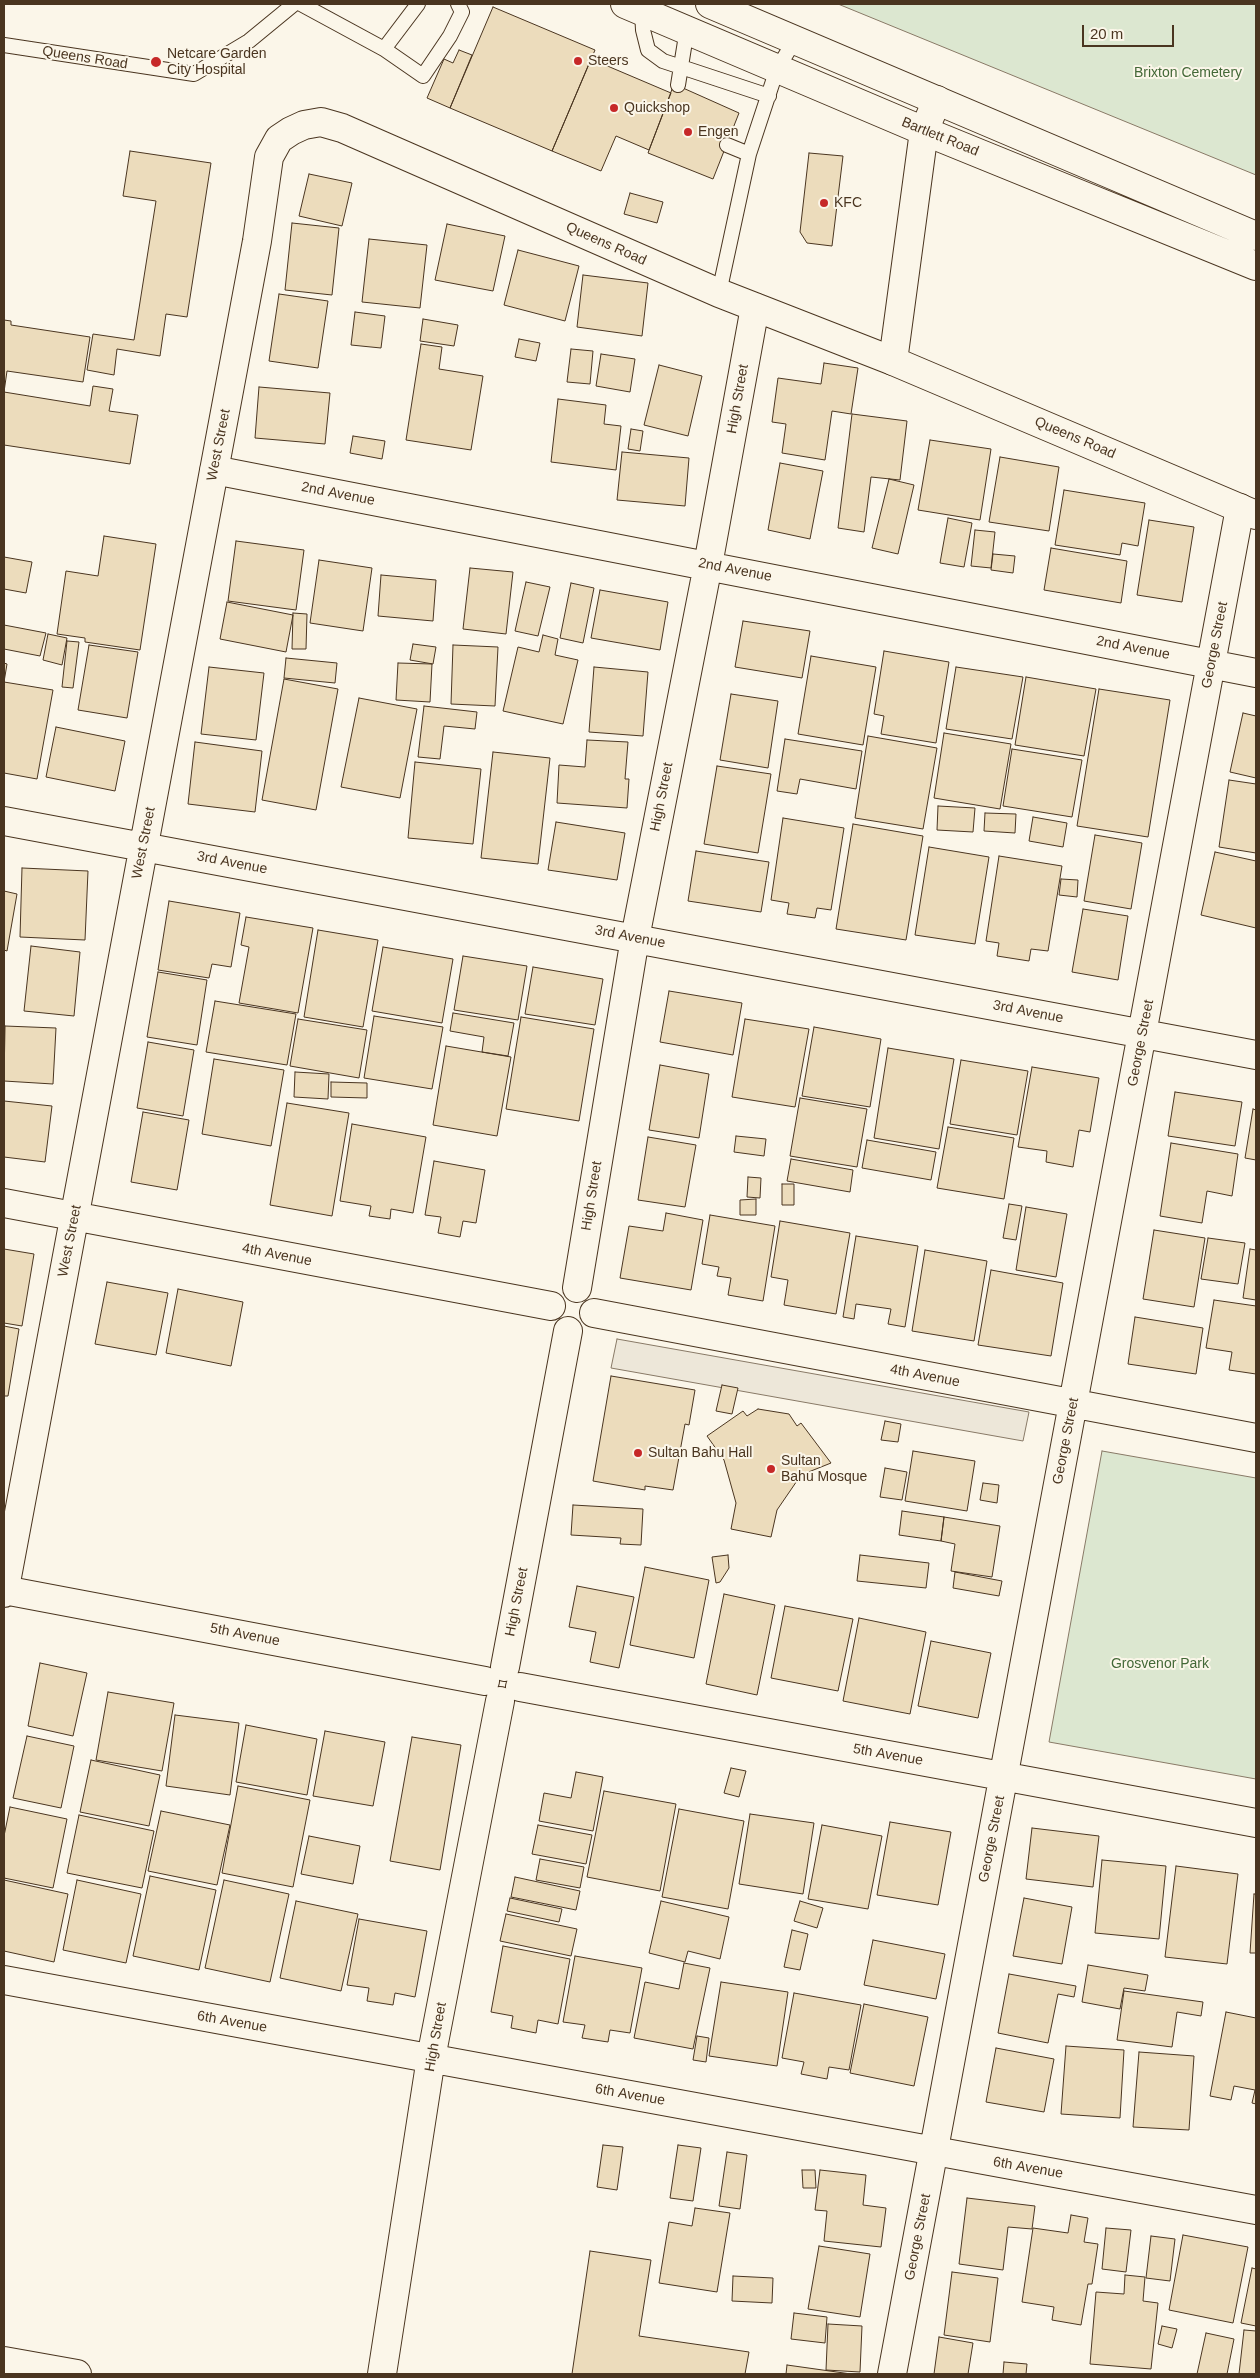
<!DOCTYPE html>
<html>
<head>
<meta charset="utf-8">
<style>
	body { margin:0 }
	#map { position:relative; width:1260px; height:2378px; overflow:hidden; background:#fbf6e9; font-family:Arial,sans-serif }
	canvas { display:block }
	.frame { position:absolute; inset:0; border:5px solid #4a3520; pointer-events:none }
	.scale { position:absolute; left:1082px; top:25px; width:92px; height:22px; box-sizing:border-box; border:2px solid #4a3520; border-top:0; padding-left:6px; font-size:15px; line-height:18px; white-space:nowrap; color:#4a3520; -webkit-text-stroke:4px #fbf6e9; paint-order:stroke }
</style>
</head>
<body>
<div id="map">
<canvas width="1260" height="2378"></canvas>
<div class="frame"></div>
<div class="scale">20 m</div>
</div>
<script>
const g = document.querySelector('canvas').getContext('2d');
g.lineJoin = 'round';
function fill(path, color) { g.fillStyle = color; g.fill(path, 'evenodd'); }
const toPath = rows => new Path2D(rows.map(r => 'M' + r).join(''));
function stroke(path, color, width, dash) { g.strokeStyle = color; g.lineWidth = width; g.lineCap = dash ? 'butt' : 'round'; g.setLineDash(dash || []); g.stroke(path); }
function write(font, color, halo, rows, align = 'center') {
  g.font = font + ' Arial,sans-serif'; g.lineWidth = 4; g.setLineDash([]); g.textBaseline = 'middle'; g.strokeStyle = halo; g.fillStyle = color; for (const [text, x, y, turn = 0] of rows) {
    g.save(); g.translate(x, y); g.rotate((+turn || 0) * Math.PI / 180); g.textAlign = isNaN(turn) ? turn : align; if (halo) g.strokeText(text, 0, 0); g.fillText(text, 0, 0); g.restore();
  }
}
const green = toPath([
	[838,4,1256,4,1256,175,838,4],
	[1102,1451,1256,1478,1256,1779,1049,1742,1102,1451]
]);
const parking = toPath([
	[617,1339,1029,1412,1023,1441,611,1368,617,1339]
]);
const building = toPath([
	[493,7,595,50,552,151,450,108,493,7],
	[459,50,472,55,450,108,427,98,444,59,453,63,459,50],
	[591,59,671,93,649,150,616,136,601,171,552,151,591,59],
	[674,84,739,113,713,179,648,153,674,84],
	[130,151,211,163,187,317,166,314,160,356,117,349,114,375,87,370,93,334,134,340,156,201,123,196,130,151],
	[809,153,843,156,832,246,807,243,800,232,809,153],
	[309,174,352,183,342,226,299,216,309,174],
	[630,193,663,202,657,223,624,214,630,193],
	[292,223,339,228,332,295,285,290,292,223],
	[447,224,505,236,493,291,435,280,447,224],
	[369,239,427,245,420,308,362,302,369,239],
	[518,250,579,266,565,321,504,305,518,250],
	[583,275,648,283,642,336,577,327,583,275],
	[279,294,328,301,318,368,269,361,279,294],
	[355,312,385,316,381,348,351,345,355,312],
	[423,319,458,325,454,346,420,341,423,319],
	[4,320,11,321,11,325,90,337,83,382,7,371,4,392,90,406,93,386,113,389,109,411,138,415,130,464,4,445,4,320],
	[519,339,540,343,536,361,515,357,519,339],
	[421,344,442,347,439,369,483,376,471,450,406,440,421,344],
	[571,349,593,351,590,384,567,382,571,349],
	[601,354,635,359,630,392,596,386,601,354],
	[824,363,858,368,851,414,832,411,825,460,782,453,786,424,772,422,778,378,821,384,824,363],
	[659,365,702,376,688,436,644,425,659,365],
	[259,387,330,393,325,444,255,438,259,387],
	[558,399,606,405,604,424,621,426,616,470,551,462,558,399],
	[852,414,907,421,900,480,871,477,864,532,838,528,852,414],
	[631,429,643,431,640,451,628,449,631,429],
	[353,436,385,441,382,459,350,453,353,436],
	[930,440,991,449,980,520,918,510,930,440],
	[622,452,689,458,685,506,617,500,622,452],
	[1000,457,1059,467,1049,531,989,522,1000,457],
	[780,463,823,471,810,539,768,530,780,463],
	[889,479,914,485,898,554,872,548,889,479],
	[1064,490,1145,503,1138,546,1122,543,1120,555,1055,545,1064,490],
	[948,518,972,523,964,567,940,563,948,518],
	[1149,520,1194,527,1182,602,1137,595,1149,520],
	[975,530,995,532,991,568,971,566,975,530],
	[104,536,156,544,140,650,85,642,85,638,57,634,66,571,98,576,104,536],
	[236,541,304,550,296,610,228,601,236,541],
	[1051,548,1127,561,1121,603,1044,590,1051,548],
	[993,554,1015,556,1013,573,991,570,993,554],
	[4,557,32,562,26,593,4,589,4,557],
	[319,560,372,568,363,631,310,623,319,560],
	[470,568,513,572,506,634,463,629,470,568],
	[381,575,436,580,433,621,378,616,381,575],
	[526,582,550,587,538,636,515,631,526,582],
	[571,583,594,588,583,643,560,638,571,583],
	[600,590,668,602,660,650,591,638,600,590],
	[227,602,293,615,286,652,220,639,227,602],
	[293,613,307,614,306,649,292,649,293,613],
	[743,621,810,631,802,678,735,667,743,621],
	[4,625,46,633,40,656,4,649,4,625],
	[48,634,67,638,62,665,43,660,48,634],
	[543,635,558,639,555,655,578,660,563,724,503,711,518,647,539,652,543,635],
	[67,641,79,642,73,688,62,687,67,641],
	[413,644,436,647,433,664,410,660,413,644],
	[89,645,138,652,127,718,78,710,89,645],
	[453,645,498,647,495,706,451,704,453,645],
	[884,651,949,662,936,743,881,734,884,716,874,714,884,651],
	[811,656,876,667,863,745,798,734,811,656],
	[286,658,337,663,335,683,284,678,286,658],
	[4,663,7,664,4,682,53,690,37,779,4,773,4,663],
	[398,663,432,664,430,702,396,700,398,663],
	[209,667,264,673,256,740,201,734,209,667],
	[594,667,648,672,643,736,589,732,594,667],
	[956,667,1023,677,1012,739,946,729,956,667],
	[1026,677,1096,689,1084,756,1015,745,1026,677],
	[284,679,338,689,316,810,262,800,284,679],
	[1099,689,1170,700,1148,837,1077,826,1099,689],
	[731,694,778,701,768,768,720,760,731,694],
	[359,698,417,709,400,798,341,787,359,698],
	[424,706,477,712,475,729,444,726,440,759,418,757,424,706],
	[1243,713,1256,716,1256,778,1230,772,1243,713],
	[56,727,125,741,115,791,46,777,56,727],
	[944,733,1011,744,1000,809,934,798,944,733],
	[868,736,937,748,923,829,855,818,868,736],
	[785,739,862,751,856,789,800,779,797,794,777,791,785,739],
	[587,740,628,742,625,779,629,779,627,808,557,803,559,765,585,767,587,740],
	[195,742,262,751,255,812,188,804,195,742],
	[1012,749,1082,760,1072,817,1003,806,1012,749],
	[493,752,550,758,538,864,481,858,493,752],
	[415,762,481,769,473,844,408,838,415,762],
	[717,766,771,774,758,853,704,844,717,766],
	[1229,780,1256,784,1256,853,1219,847,1229,780],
	[938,806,975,808,973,832,937,830,938,806],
	[985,813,1016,814,1015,833,984,831,985,813],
	[1033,817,1067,823,1063,847,1029,841,1033,817],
	[783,818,844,828,831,910,817,908,815,918,787,914,789,903,771,900,783,818],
	[556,822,625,833,617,880,548,870,556,822],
	[853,824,923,836,906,940,836,929,853,824],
	[1095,835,1142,843,1131,909,1084,901,1095,835],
	[929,847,989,857,975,944,915,935,929,847],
	[696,851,769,862,761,912,688,901,696,851],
	[1215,852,1256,861,1256,928,1201,915,1215,852],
	[999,856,1062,866,1048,951,1031,949,1029,961,997,956,999,943,986,941,999,856],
	[22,868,88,871,85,940,20,937,22,868],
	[1061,879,1078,880,1077,897,1059,895,1061,879],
	[4,891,17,894,7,951,4,950,4,891],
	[169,901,240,913,231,967,212,964,209,978,158,970,169,901],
	[1083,909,1128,916,1118,980,1072,972,1083,909],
	[246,917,313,928,298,1013,239,1003,249,947,241,945,246,917],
	[318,930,378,940,363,1027,304,1017,318,930],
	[31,946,80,952,74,1016,24,1011,31,946],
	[383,947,453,959,442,1023,372,1011,383,947],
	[463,956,527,966,518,1020,454,1010,463,956],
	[533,967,603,979,595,1025,525,1014,533,967],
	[158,972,207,980,197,1045,147,1037,158,972],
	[669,991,742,1003,733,1055,660,1042,669,991],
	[215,1001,296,1014,287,1065,206,1052,215,1001],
	[453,1013,514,1023,508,1056,482,1052,484,1037,450,1031,453,1013],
	[374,1016,443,1027,432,1089,364,1078,374,1016],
	[521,1017,594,1029,579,1121,506,1109,521,1017],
	[298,1019,367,1030,359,1078,290,1066,298,1019],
	[745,1019,809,1029,795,1107,732,1097,745,1019],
	[5,1026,56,1028,53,1084,4,1081,5,1026],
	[814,1027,881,1039,870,1107,802,1096,814,1027],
	[148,1042,194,1050,183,1116,137,1108,148,1042],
	[446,1046,511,1057,497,1136,433,1125,446,1046],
	[888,1048,954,1059,939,1149,874,1138,888,1048],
	[214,1059,284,1070,271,1146,202,1134,214,1059],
	[961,1060,1028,1071,1017,1135,950,1124,961,1060],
	[660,1065,709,1074,699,1138,649,1130,660,1065],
	[1032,1067,1099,1078,1090,1132,1079,1130,1073,1167,1046,1162,1047,1151,1018,1147,1032,1067],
	[295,1072,329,1074,328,1099,294,1097,295,1072],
	[331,1082,367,1083,367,1098,331,1097,331,1082],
	[1175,1092,1242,1102,1235,1146,1168,1136,1175,1092],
	[800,1098,867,1109,857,1167,790,1156,800,1098],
	[4,1101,52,1106,45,1162,4,1157,4,1101],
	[287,1103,349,1113,332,1216,270,1205,287,1103],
	[1253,1109,1256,1110,1256,1160,1245,1158,1253,1109],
	[143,1112,189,1120,177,1190,131,1182,143,1112],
	[352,1124,426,1137,413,1213,391,1209,390,1219,369,1216,371,1206,340,1201,352,1124],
	[948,1127,1014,1138,1004,1199,937,1188,948,1127],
	[736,1136,766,1139,764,1156,734,1152,736,1136],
	[648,1137,696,1145,685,1207,638,1200,648,1137],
	[867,1140,936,1152,931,1180,862,1168,867,1140],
	[1171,1143,1238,1154,1232,1196,1207,1191,1202,1223,1160,1216,1171,1143],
	[791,1159,853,1170,850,1192,787,1181,791,1159],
	[434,1161,485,1170,476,1223,463,1221,460,1237,438,1233,441,1217,425,1215,434,1161],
	[748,1177,761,1178,760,1198,747,1197,748,1177],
	[782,1184,794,1184,794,1205,782,1205,782,1184],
	[756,1199,756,1215,740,1215,740,1200,756,1199],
	[1009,1204,1022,1206,1016,1240,1003,1238,1009,1204],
	[1026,1207,1067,1214,1056,1277,1016,1270,1026,1207],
	[666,1213,703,1220,691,1290,620,1278,629,1226,663,1231,666,1213],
	[710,1215,775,1226,763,1301,728,1295,731,1278,717,1276,719,1267,702,1264,710,1215],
	[780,1221,850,1233,836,1314,784,1305,788,1280,771,1277,780,1221],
	[1154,1230,1205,1238,1194,1307,1143,1299,1154,1230],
	[856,1236,918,1246,905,1327,888,1324,891,1309,856,1304,854,1319,843,1317,856,1236],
	[1208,1238,1245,1243,1238,1284,1201,1279,1208,1238],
	[4,1249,34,1254,22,1326,4,1323,4,1249],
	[1250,1249,1256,1250,1256,1300,1243,1298,1250,1249],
	[925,1250,987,1261,974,1341,912,1331,925,1250],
	[991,1270,1063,1283,1051,1356,978,1345,991,1270],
	[107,1282,168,1293,156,1355,95,1344,107,1282],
	[178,1289,243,1302,231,1366,166,1353,178,1289],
	[1214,1300,1256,1306,1256,1374,1229,1370,1232,1352,1206,1348,1214,1300],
	[1135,1317,1203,1328,1196,1374,1128,1364,1135,1317],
	[4,1326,19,1329,8,1396,4,1396,4,1326],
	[611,1376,695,1390,689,1425,685,1424,673,1490,645,1486,645,1490,593,1481,611,1376],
	[722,1385,738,1388,732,1414,716,1411,722,1385],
	[758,1409,789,1414,797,1426,801,1423,831,1463,801,1475,777,1510,771,1537,731,1529,736,1503,724,1460,707,1436,743,1411,747,1416,758,1409],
	[885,1421,901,1424,898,1442,881,1440,885,1421],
	[913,1451,975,1461,967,1511,905,1501,913,1451],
	[885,1468,907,1472,902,1500,880,1497,885,1468],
	[983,1483,999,1485,997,1503,980,1500,983,1483],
	[573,1505,643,1509,641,1545,620,1544,621,1538,571,1535,573,1505],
	[902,1511,944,1517,941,1541,899,1535,902,1511],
	[944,1517,1000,1526,992,1577,951,1571,955,1544,941,1541,944,1517],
	[728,1555,729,1568,720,1582,716,1583,712,1557,728,1555],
	[860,1555,929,1563,926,1588,857,1581,860,1555],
	[645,1567,709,1580,694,1658,630,1645,645,1567],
	[955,1572,1002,1581,999,1596,953,1588,955,1572],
	[577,1586,634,1597,619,1668,590,1662,596,1632,569,1627,577,1586],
	[724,1594,775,1605,757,1695,706,1684,724,1594],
	[785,1606,853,1619,838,1691,771,1678,785,1606],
	[859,1618,926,1632,910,1714,843,1701,859,1618],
	[931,1641,991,1653,978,1718,918,1706,931,1641],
	[40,1663,87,1673,73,1736,28,1726,40,1663],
	[108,1692,174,1703,162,1771,96,1760,108,1692],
	[175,1715,239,1723,230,1795,166,1786,175,1715],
	[246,1725,317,1739,307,1795,236,1782,246,1725],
	[325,1731,385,1742,373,1806,313,1796,325,1731],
	[27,1736,74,1746,61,1808,13,1798,27,1736],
	[412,1737,461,1745,440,1870,390,1861,412,1737],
	[91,1760,160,1775,149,1826,80,1812,91,1760],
	[731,1768,746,1771,739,1797,724,1793,731,1768],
	[576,1772,603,1777,593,1831,539,1821,544,1793,571,1798,576,1772],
	[238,1786,310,1800,293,1887,222,1873,238,1786],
	[604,1791,676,1804,660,1891,587,1877,604,1791],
	[10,1807,67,1819,53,1888,4,1878,4,1836,10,1807],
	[679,1809,744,1821,728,1909,662,1897,679,1809],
	[161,1811,230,1825,217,1885,148,1871,161,1811],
	[750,1814,814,1823,803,1894,739,1884,750,1814],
	[79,1815,154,1831,142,1888,67,1873,79,1815],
	[890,1822,951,1832,938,1905,877,1895,890,1822],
	[538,1825,592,1835,586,1864,532,1854,538,1825],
	[822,1825,882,1836,868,1909,808,1899,822,1825],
	[1032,1828,1099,1836,1093,1887,1026,1879,1032,1828],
	[309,1836,360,1846,353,1884,301,1874,309,1836],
	[540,1859,584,1867,580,1888,536,1880,540,1859],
	[1102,1860,1166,1866,1159,1939,1095,1933,1102,1860],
	[1176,1866,1238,1874,1227,1964,1165,1957,1176,1866],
	[150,1876,216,1890,199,1970,133,1956,150,1876],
	[515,1877,580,1891,576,1910,511,1897,515,1877],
	[4,1880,68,1894,54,1962,4,1951,4,1880],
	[77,1880,141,1894,126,1963,63,1950,77,1880],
	[224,1880,289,1894,270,1982,205,1968,224,1880],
	[1254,1894,1256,1894,1256,1953,1250,1953,1254,1894],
	[510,1898,562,1909,559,1922,507,1911,510,1898],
	[1024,1898,1072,1907,1062,1964,1013,1956,1024,1898],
	[296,1901,358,1914,341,1991,280,1978,296,1901],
	[661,1901,729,1917,720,1959,688,1951,685,1962,649,1953,661,1901],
	[800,1901,823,1908,817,1928,794,1921,800,1901],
	[506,1914,577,1929,571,1956,500,1941,506,1914],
	[359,1919,427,1931,415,1997,395,1993,393,2005,367,2001,369,1988,347,1985,359,1919],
	[792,1930,808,1934,800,1970,784,1967,792,1930],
	[873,1940,945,1954,936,1999,864,1985,873,1940],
	[503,1946,570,1959,558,2024,538,2020,536,2033,511,2028,513,2016,491,2012,503,1946],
	[575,1956,642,1968,630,2033,610,2030,608,2042,582,2038,585,2025,563,2022,575,1956],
	[684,1963,710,1968,693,2049,634,2038,645,1982,679,1989,684,1963],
	[1088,1965,1148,1975,1145,1991,1124,1988,1120,2009,1082,2002,1088,1965],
	[1009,1974,1076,1986,1074,1997,1058,1994,1048,2043,998,2033,1009,1974],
	[721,1982,788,1992,777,2066,709,2056,721,1982],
	[1124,1991,1203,2002,1201,2016,1177,2012,1172,2047,1117,2040,1124,1991],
	[794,1993,861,2005,849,2070,829,2067,827,2079,801,2074,804,2062,782,2058,794,1993],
	[864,2004,928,2017,914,2086,850,2073,864,2004],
	[1226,2012,1256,2018,1256,2104,1252,2103,1255,2090,1234,2086,1231,2100,1210,2096,1226,2012],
	[697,2036,709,2038,706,2062,693,2060,697,2036],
	[1066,2046,1124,2050,1120,2118,1061,2114,1066,2046],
	[996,2048,1054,2059,1044,2112,986,2102,996,2048],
	[1139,2052,1194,2056,1189,2130,1133,2127,1139,2052],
	[603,2145,623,2147,617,2190,597,2187,603,2145],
	[678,2145,701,2148,693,2201,670,2198,678,2145],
	[727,2152,747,2155,740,2209,719,2206,727,2152],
	[802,2170,815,2170,816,2188,803,2188,802,2170],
	[820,2170,866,2175,863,2205,886,2208,881,2247,824,2241,827,2211,815,2210,820,2170],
	[967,2198,1035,2206,1032,2229,1008,2227,1003,2270,959,2264,967,2198],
	[695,2208,730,2213,717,2292,659,2283,669,2222,692,2226,695,2208],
	[1071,2215,1088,2218,1084,2242,1098,2244,1092,2284,1088,2284,1081,2325,1052,2320,1054,2307,1022,2302,1033,2228,1068,2233,1071,2215],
	[1106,2228,1131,2230,1126,2272,1102,2269,1106,2228],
	[1183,2235,1248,2247,1233,2323,1169,2310,1183,2235],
	[1151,2236,1175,2239,1170,2281,1146,2278,1151,2236],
	[819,2246,870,2254,860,2317,808,2309,819,2246],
	[590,2251,651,2260,639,2336,749,2352,745,2374,572,2374,590,2251],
	[1252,2268,1256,2269,1256,2326,1241,2323,1252,2268],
	[952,2272,998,2278,990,2342,944,2335,952,2272],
	[1125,2275,1145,2277,1143,2301,1158,2303,1151,2369,1090,2364,1096,2292,1124,2294,1125,2275],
	[733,2276,773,2278,772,2303,732,2301,733,2276],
	[794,2313,827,2317,825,2343,791,2339,794,2313],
	[828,2324,862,2326,860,2372,826,2370,828,2324],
	[1162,2326,1177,2329,1172,2348,1158,2344,1162,2326],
	[1244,2330,1256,2331,1256,2374,1239,2374,1244,2330],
	[1206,2333,1234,2339,1227,2374,1197,2374,1206,2333],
	[939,2337,973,2343,968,2374,934,2374,939,2337],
	[1004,2362,1027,2364,1026,2374,1003,2374,1004,2362],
	[787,2365,851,2374,786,2374,787,2365]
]);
const lane = toPath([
	[301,4,384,49,423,76,450,36,462,12,458,4],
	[642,11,643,30,648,50,663,61,769,96],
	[4,45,194,74,249,41,294,4],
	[384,49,418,4],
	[678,85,687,29],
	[727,145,749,154],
	[719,293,749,154,777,69,795,40]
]);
const street = toPath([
	[214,470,1256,673],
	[4,821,1256,1055],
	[4,1203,551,1306],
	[577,1288,635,938,708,565,755,307],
	[594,1313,1256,1438],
	[4,1590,485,1681],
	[4,1593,257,241,269,157,279,139,291,131,304,125,321,122,342,128,719,293,893,361],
	[505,1667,568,1331],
	[520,1687,1256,1823],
	[4,1980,1256,2210],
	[4,2361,77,2374],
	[382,2374,431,2058,500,1701],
	[892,2374,1240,508]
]);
const secondary = toPath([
	[937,100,924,131,893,361,1256,515]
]);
const primary = toPath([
	[625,4,924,131,1256,266],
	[710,4,1256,236]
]);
const markers = [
	[578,61,5,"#c62828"],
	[156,62,6,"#c62828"],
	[614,108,5,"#c62828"],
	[688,132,5,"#c62828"],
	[824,203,5,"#c62828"],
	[638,1453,5,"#c62828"],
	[771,1469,5,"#c62828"]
];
const poiNames = [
	["Netcare Garden",167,54],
	["City Hospital",167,70],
	["Steers",588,61],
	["Quickshop",624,108],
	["Engen",698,132],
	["KFC",834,203],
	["Sultan Bahu Hall",648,1453],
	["Sultan",781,1461],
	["Bahu Mosque",781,1477]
];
const streetNames = [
	["Queens Road",85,58,9],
	["Bartlett Road",940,137,22],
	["Queens Road",606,244,24],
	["High Street",738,399,-80],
	["Queens Road",1075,438,23],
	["West Street",219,445,-79],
	["2nd Avenue",338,494,11],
	["2nd Avenue",735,570,11],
	["George Street",1215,645,-79],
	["2nd Avenue",1133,648,11],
	["High Street",662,797,-79],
	["West Street",144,843,-79],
	["3rd Avenue",232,863,11],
	["3rd Avenue",630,937,11],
	["3rd Avenue",1028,1012,11],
	["George Street",1141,1043,-79],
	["High Street",592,1196,-81],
	["West Street",70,1241,-79],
	["4th Avenue",277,1255,11],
	["4th Avenue",925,1376,11],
	["George Street",1066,1441,-79],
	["High Street",517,1602,-79],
	["5th Avenue",245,1635,11],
	["5th Avenue",888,1755,10],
	["George Street",992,1839,-79],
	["6th Avenue",232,2022,10],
	["High Street",436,2037,-80],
	["6th Avenue",630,2095,10],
	["6th Avenue",1028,2168,10],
	["George Street",918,2237,-79]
];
const parkNames = [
	["Brixton Cemetery",1188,73],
	["Grosvenor Park",1160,1664]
];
fill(green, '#dce7d0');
stroke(green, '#887966', 1);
fill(parking, '#ede7d9');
stroke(parking, '#887966', 1);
fill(building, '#ecdcbc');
stroke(building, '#4a3520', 1);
stroke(lane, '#4a3520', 16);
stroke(street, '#4a3520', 30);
stroke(secondary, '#4a3520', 30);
stroke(primary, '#4a3520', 30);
stroke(lane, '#fbf6e9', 14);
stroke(street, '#fbf6e9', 28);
stroke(secondary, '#fbf6e9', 28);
stroke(primary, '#fbf6e9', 28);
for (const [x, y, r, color] of markers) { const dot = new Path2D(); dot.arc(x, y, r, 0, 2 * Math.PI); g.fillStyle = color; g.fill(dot); stroke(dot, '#fbf6e9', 2); }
write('14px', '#4a3520', '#fbf6e9', poiNames, 'left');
write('14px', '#4a3520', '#fbf6e9', streetNames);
write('14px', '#436837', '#fbf6e9', parkNames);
</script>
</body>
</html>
